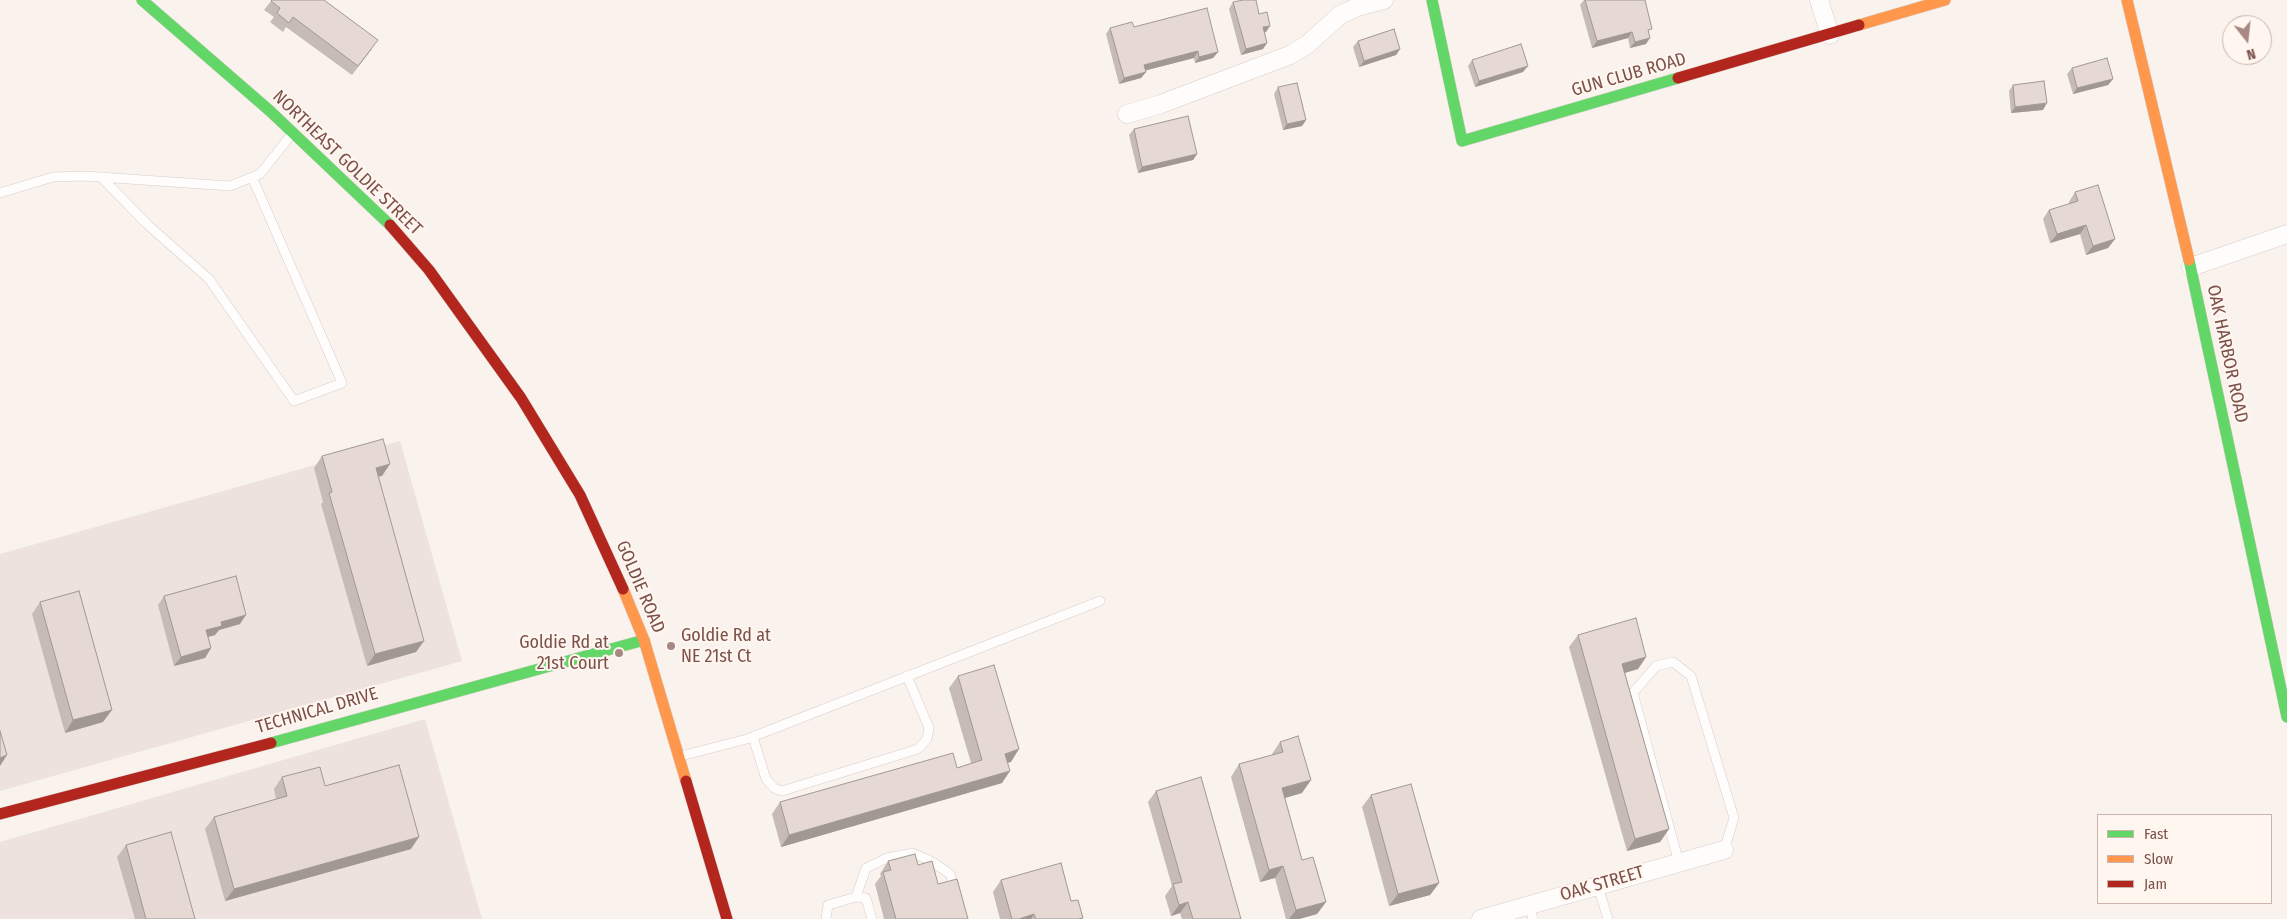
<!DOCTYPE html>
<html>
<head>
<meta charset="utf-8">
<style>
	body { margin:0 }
	#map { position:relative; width:2287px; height:919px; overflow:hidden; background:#f9f2ed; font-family:"Fira Sans Condensed",sans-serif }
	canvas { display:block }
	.legend { position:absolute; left:2097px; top:814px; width:175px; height:90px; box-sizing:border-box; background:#fff6f0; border:1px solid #cbb4ad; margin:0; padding:6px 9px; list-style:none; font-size:15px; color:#7c5149 }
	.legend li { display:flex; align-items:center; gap:10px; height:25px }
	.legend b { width:25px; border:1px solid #cbb4ad }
	.north { position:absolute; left:2222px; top:15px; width:50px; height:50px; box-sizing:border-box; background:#fff6f0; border:1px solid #cbb4ad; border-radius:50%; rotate:164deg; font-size:14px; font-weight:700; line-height:20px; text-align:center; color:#7c5149 }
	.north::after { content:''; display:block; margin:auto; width:18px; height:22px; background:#a88982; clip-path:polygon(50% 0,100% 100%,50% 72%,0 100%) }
</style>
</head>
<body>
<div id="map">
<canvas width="2287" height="919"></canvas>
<ul class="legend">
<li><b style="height:6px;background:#63d668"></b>Fast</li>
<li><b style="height:6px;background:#ff974d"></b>Slow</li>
<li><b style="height:6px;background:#b3261e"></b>Jam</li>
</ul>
<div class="north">N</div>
</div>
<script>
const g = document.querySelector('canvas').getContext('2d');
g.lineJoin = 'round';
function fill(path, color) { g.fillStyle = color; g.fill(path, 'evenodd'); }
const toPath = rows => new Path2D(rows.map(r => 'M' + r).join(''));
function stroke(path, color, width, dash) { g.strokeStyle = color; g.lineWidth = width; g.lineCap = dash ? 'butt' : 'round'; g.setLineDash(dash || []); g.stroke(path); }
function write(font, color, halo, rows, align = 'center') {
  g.font = font + ' "Fira Sans Condensed",sans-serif'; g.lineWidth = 4; g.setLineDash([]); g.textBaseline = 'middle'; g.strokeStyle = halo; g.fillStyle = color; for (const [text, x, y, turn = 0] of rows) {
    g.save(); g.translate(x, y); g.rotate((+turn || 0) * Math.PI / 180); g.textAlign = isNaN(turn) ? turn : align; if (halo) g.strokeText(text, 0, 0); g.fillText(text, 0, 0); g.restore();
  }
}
const industrial = toPath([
	[400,441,462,661,0,791,0,554],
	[425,719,482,919,0,919,0,842]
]);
const lane = toPath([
	[101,177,148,225,209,279,294,401,342,383,252,177],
	[0,193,53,177,85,176,230,186,260,174,291,135],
	[753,737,766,779,774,788,782,791,918,749,927,739,929,728,907,676],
	[681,756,747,739,1100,601],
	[1679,863,1633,693,1656,666,1673,662,1691,676,1734,818,1724,850],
	[1598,886,1608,919],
	[856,897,866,868,887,858,913,853,931,861,950,874,955,890],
	[1529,905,1533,919],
	[826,919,828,905,856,897,866,898,872,919]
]);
const street = toPath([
	[1819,0,1830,35],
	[1127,114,1161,104,1290,55,1308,44,1340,15,1357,7,1384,0],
	[2191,267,2287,234],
	[1481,919,1724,850]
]);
const fast = toPath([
	[142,0,270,111,390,225],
	[1432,0,1462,141,1678,78],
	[2189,260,2287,717],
	[271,743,644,640]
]);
const slow = toPath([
	[2127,0,2189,260],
	[1859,25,1945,0],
	[623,589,644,640,686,781]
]);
const jam = toPath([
	[1678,78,1859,25],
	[390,225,429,270,521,398,580,495,623,589],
	[686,781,727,919],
	[0,814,271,743]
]);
const wall = toPath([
	[272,0,372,49,352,75,286,27,283,32,270,22,274,17,264,10],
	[1584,0,1645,0,1649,33,1646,44,1630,48,1628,38,1592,48,1580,5],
	[1233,2,1259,14,1266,32,1264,32,1267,43,1263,49,1241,55,1229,9],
	[1134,27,1218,52,1213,58,1195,63,1194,58,1145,70,1146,72,1141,78,1119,84,1106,34,1110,28],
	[1358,41,1400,49,1396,55,1359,67,1353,47],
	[1472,60,1523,72,1475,87,1468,66],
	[2072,68,2113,79,2108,85,2073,94,2067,74],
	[2013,85,2043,110,2011,113,2009,91],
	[1278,87,1306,120,1302,126,1283,130,1274,94],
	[1134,129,1197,154,1193,160,1138,173,1129,135],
	[2075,192,2115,239,2108,248,2086,255,2080,234,2050,243,2043,219,2049,210,2069,204,2069,202],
	[322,456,382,476,378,476,416,652,367,666,321,504,323,502,314,468],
	[164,596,240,624,219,630,215,635,208,637,211,648,205,658,174,666,158,605],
	[40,602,103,722,65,733,32,614],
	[1578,635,1646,657,1638,669,1625,673,1669,829,1660,842,1627,851,1569,647],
	[958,676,1011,762,1008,762,1002,783,781,847,772,814,780,802,957,768,971,763,949,688],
	[1280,742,1302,793,1285,798,1302,860,1326,902,1317,914,1299,919,1286,919,1275,878,1260,882,1231,777,1239,764,1272,755,1272,754],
	[282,777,325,786,411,849,225,901,205,829,214,817,276,799,274,789],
	[1156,791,1241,919,1182,919,1180,913,1171,916,1165,896,1172,886,1148,802],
	[1371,795,1439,883,1430,895,1389,906,1362,807],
	[126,845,195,919,135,919,117,857],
	[888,861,918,865,938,884,968,919,884,919,875,884,881,876,880,874],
	[1001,880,1071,901,1083,918,1082,919,1000,919,993,892]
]);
const shadedWall = toPath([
	[1270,26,1266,32,1259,34,1263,27],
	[1632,32,1628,38,1592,48,1597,41],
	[1650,38,1646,44,1630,48,1635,42],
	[1267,43,1263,49,1241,55,1246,49],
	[1400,49,1396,55,1359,67,1364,61],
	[1198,51,1194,58,1140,72,1144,65],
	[1218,52,1213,58,1195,63,1199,57],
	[1528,66,1523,72,1475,87,1479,81],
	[1146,72,1141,78,1119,84,1124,78],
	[2113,79,2108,85,2073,94,2077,88],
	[2047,103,2043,110,2011,113,2015,107],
	[1306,120,1302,126,1283,130,1287,124],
	[1197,154,1193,160,1138,173,1142,167],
	[2086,225,2080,234,2050,243,2057,234],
	[2115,239,2108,248,2086,255,2093,246],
	[390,464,382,476,368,479,376,468],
	[246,615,240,624,219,630,215,635,200,639,206,630,221,622],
	[424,641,416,652,367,666,375,654],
	[211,648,205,658,174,666,181,657],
	[1646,657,1638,669,1614,676,1622,664],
	[112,710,103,722,65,733,73,720],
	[1019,749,1011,762,997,766,1005,754],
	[7,755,0,766,0,758],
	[1010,771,1002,783,781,847,789,835],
	[1311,780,1302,793,1274,801,1282,788],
	[1669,829,1660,842,1627,851,1635,839],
	[419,837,411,849,225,901,234,889],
	[1283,866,1275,878,1260,882,1269,870],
	[1439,883,1430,895,1389,906,1398,894],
	[1188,902,1180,913,1171,916,1179,905],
	[1326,902,1317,914,1299,919,1289,919,1296,910],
	[1034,914,1031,919,1019,919]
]);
const building = toPath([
	[272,0,324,0,378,40,358,66,293,17,289,23,277,13,280,8,271,1,272,0],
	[1243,0,1256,0,1259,14,1267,12,1270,26,1263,27,1267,43,1246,49,1233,2,1243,0],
	[1585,0,1645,0,1652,29,1648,30,1650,38,1635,42,1632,32,1597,41,1585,0],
	[1207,8,1218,52,1199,57,1198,51,1144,65,1146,72,1124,78,1110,28,1132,22,1134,27,1207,8],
	[1394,29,1400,49,1364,61,1358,41,1394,29],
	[1521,44,1528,66,1479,81,1472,60,1521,44],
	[2107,58,2113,79,2077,88,2072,68,2107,58],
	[2044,81,2047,103,2015,107,2013,85,2044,81],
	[1297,83,1306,120,1287,124,1278,87,1297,83],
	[1188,116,1197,154,1142,167,1134,129,1188,116],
	[2098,185,2115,239,2093,246,2086,225,2057,234,2049,210,2078,201,2075,192,2098,185],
	[383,439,390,464,376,468,424,641,375,654,329,493,332,492,322,456,383,439],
	[236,576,246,615,221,622,222,626,206,630,211,648,181,657,164,596,236,576],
	[79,591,112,710,73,720,40,602,79,591],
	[1636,618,1646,657,1622,664,1669,829,1635,839,1578,635,1636,618],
	[994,665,1019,749,1005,754,1010,771,789,835,780,802,953,753,957,768,982,760,958,676,994,665],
	[0,731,7,755,0,758,0,731],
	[1298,736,1311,780,1282,788,1302,860,1313,857,1326,902,1296,910,1283,866,1269,870,1239,764,1283,752,1280,742,1298,736],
	[399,765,419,837,234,889,214,817,287,796,282,777,320,767,325,786,399,765],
	[1201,777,1241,919,1193,919,1188,902,1179,905,1173,884,1182,882,1156,791,1201,777],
	[1411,784,1439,883,1398,894,1371,795,1411,784],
	[171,832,195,919,146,919,126,845,171,832],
	[915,854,918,865,932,861,938,884,957,879,968,919,896,919,883,872,891,870,888,861,915,854],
	[1061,863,1071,901,1078,900,1083,918,1078,919,1036,919,1034,914,1019,919,1012,919,1001,880,1061,863]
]);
const markers = [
	[671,646,5,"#a88982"],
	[619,653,5,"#a88982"]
];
const streetNames = [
	["GUN CLUB ROAD",1629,75,-16],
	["NORTHEAST GOLDIE STREET",347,163,44],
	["OAK HARBOR ROAD",2227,354,78],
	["GOLDIE ROAD",640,587,67],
	["TECHNICAL DRIVE",317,711,-16],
	["OAK STREET",1602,884,-16]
];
const poiNames = [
	["Goldie Rd at",681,636],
	["NE 21st Ct",681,657],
	["Goldie Rd at",609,643,"right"],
	["21st Court",609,664,"right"]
];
fill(industrial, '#ede2dd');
stroke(lane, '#d8cdca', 10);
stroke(street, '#d8cdca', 19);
stroke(fast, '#daceca', 12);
stroke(slow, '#daceca', 12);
stroke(jam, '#daceca', 12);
stroke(lane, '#fefdfc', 9);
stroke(street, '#fefdfc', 18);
stroke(fast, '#63d668', 11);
stroke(slow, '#ff974d', 11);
stroke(jam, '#b3261e', 11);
fill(wall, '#c6bbb6');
fill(shadedWall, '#a19894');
fill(building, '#e6d9d4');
stroke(building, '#a19894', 1);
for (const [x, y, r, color] of markers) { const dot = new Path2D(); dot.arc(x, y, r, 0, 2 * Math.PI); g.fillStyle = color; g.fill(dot); stroke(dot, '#fff6f0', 2); }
write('18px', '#7c5149', '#fff6f0', streetNames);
write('18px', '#7c5149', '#fff6f0', poiNames, 'left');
</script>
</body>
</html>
